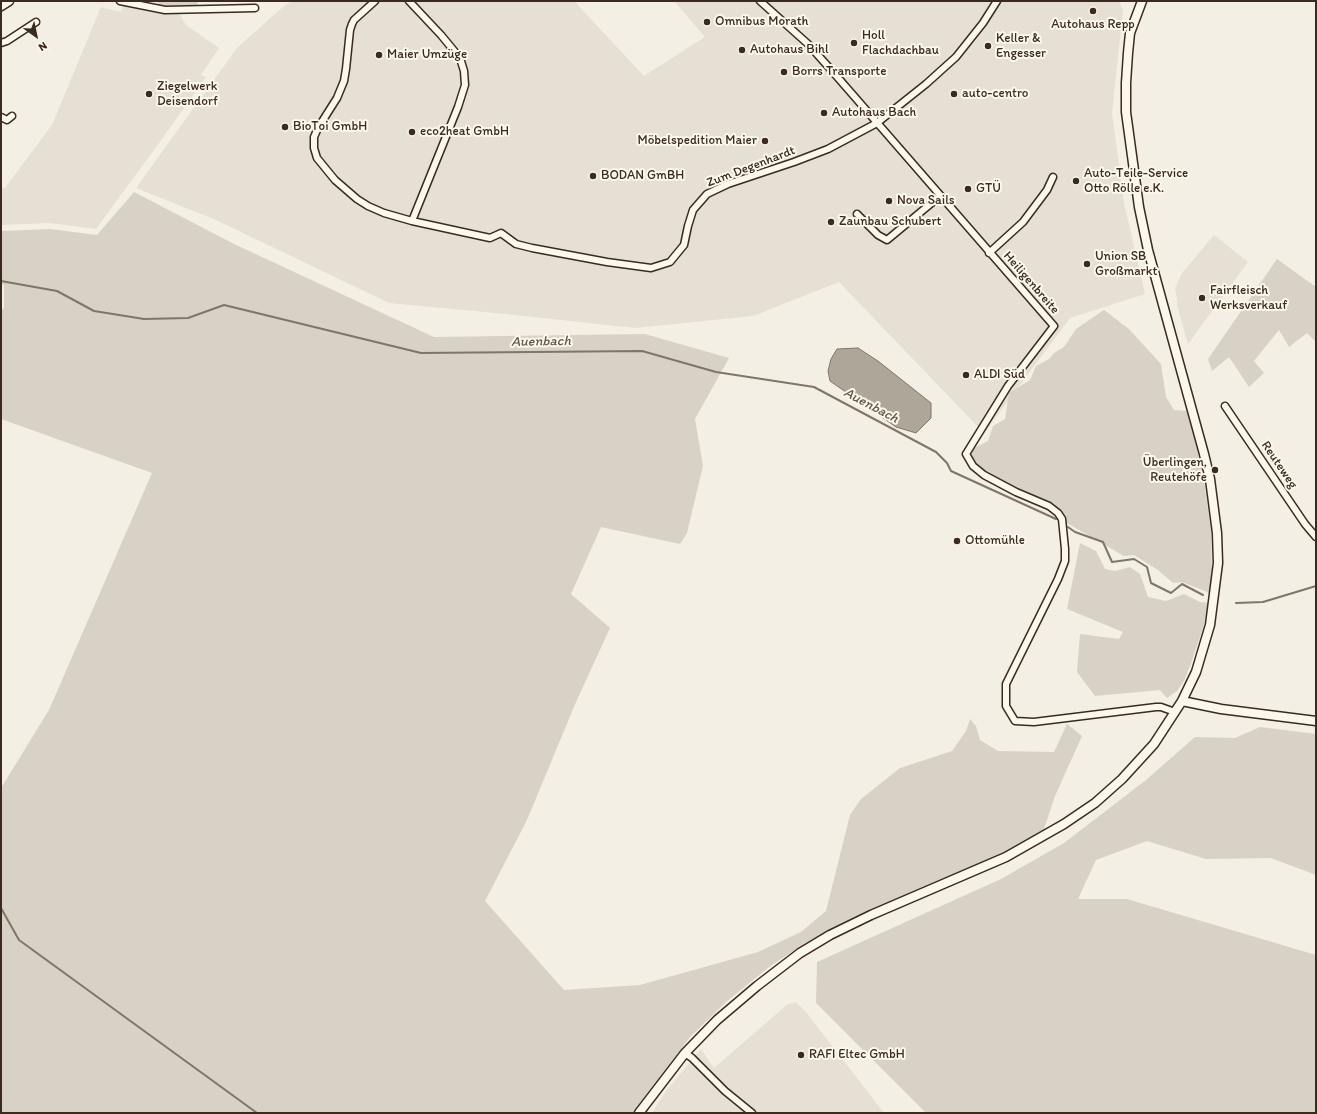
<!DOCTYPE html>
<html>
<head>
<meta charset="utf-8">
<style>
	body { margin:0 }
	#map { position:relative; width:1317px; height:1114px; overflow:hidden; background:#f3efe4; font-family:Itim,sans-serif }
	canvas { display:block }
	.frame { position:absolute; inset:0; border:2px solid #3b2a1e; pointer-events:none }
	.north { position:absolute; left:16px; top:16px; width:40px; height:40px; -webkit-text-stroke:3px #fbf7ec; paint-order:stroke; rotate:147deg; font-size:11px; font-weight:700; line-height:16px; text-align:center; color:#3b2a1e }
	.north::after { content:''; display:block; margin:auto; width:14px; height:18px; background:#3b2a1e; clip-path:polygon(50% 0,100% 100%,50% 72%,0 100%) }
</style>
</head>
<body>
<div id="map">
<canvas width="1317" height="1114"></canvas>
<div class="frame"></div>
<div class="north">N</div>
</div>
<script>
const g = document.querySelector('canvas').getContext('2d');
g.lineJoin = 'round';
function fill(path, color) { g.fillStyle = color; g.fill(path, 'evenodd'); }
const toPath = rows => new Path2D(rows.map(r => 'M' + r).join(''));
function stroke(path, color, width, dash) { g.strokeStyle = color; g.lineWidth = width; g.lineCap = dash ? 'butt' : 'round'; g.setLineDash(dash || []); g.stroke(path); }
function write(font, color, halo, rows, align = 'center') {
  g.font = font + ' Itim,sans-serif'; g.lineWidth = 4; g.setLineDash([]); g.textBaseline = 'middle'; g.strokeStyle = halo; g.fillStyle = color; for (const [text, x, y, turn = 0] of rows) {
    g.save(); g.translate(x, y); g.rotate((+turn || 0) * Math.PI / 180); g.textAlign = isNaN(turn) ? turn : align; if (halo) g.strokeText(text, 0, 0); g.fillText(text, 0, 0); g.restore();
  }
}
const built = toPath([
	[293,1,574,1,644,76,705,37,674,1,1119,1,1123,10,1112,113,1124,203,1145,294,1070,318,984,433,839,282,753,316,635,328,506,314,389,303,216,220,136,188,237,48,284,6],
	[123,6,166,14,179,13,186,25,219,48,201,75,206,77,159,143,96,229,50,223,1,225,1,188,5,188,52,125,101,7,121,12],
	[1214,235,1248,262,1188,344,1177,305,1177,300,1175,288,1182,273],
	[796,1002,806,1012,884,1113,652,1113,666,1091,701,1049,714,1068,788,1004]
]);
const green = toPath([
	[158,1,197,1,198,5,178,7,159,6],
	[134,192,234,244,434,337,645,334,729,358,695,419,703,466,687,533,680,544,601,527,571,594,610,628,576,702,527,820,485,901,564,990,640,985,758,952,801,932,826,911,850,815,861,799,900,768,952,751,966,731,970,719,976,726,980,740,998,751,1054,752,1067,724,1082,736,1055,796,1042,835,973,867,934,882,862,914,805,943,769,967,726,1002,690,1037,633,1113,1,1113,1,788,49,710,152,473,1,419,1,310,4,308,4,285,1,284,1,231,50,229,97,235],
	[1277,259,1316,287,1316,342,1307,333,1289,347,1279,330,1254,361,1264,373,1249,387,1229,357,1212,371,1208,359],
	[1104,310,1129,329,1161,364,1166,397,1174,410,1187,411,1203,473,1211,531,1212,582,1210,593,1182,582,1173,583,1158,570,1134,555,1124,556,1067,523,1060,510,1016,491,986,473,976,466,970,454,974,448,988,441,993,426,1005,419,1009,393,1030,380,1036,366,1049,359,1054,353,1064,347,1076,329],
	[1080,543,1096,551,1105,569,1115,571,1130,567,1140,574,1148,597,1166,601,1184,594,1200,602,1208,603,1203,628,1190,666,1184,681,1177,691,1167,698,1160,690,1095,696,1077,672,1080,634,1119,639,1123,632,1067,609],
	[1260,727,1316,734,1316,875,1271,858,1206,859,1147,841,1096,860,1078,899,1127,899,1316,955,1316,1113,926,1113,816,1003,817,962,1001,879,1064,843,1146,780,1195,737,1235,738]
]);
const water = toPath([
	[858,348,878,361,931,403,931,418,916,433,896,427,830,381,828,371,831,359,837,349,858,348]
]);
const stream = toPath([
	[1,281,57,291,94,311,144,319,188,318,224,305,421,353,642,351,716,372,814,387,936,452,947,463,951,471,1056,519],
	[1068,527,1075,532,1103,542,1112,562,1134,559,1147,567,1151,583,1171,593,1182,584,1203,595],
	[1236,603,1263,602,1316,586],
	[1,908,19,940,257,1113]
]);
const street = toPath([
	[120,1,165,10,255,8],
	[375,1,354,20,352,24,350,30,346,69,344,81,337,98,318,128,314,137,314,148,317,158,335,180,357,199,368,206,384,213,412,221],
	[409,1,441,35,460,58,464,71,465,85,458,107,412,221,490,238,501,233,516,244,532,248,607,262,651,268,670,262,684,245,688,226,693,210,707,194,728,184,794,162,828,149,877,123,926,84,956,57,983,23,997,1],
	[760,1,808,44,833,72,1054,326,1008,386,966,454,973,466,984,475,1016,492,1049,506,1058,513,1062,519,1065,549,1065,561,1058,579,1006,684,1006,706,1015,721,1034,722,1156,707,1161,707,1175,712],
	[1,43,7,41,36,22],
	[1,117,7,120,12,116],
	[857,214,878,235,887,240,940,196],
	[989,253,1023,222,1047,190,1053,177],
	[1225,406,1305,524,1316,537],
	[685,1053,692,1058,725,1091,752,1113]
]);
const secondary = toPath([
	[1,6,9,1],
	[1182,701,1221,709,1316,721],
	[639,1113,685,1053,717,1020,757,986,800,953,830,935,871,915,1006,857,1064,824,1095,803,1122,779,1154,744,1182,701,1196,672,1210,625,1218,563,1217,533,1210,479,1204,454,1148,250,1139,207,1126,112,1126,83,1128,53,1130,33,1142,1]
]);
const markers = [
	[1093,11,4,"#3b2a1e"],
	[707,22,4,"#3b2a1e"],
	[854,43,4,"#3b2a1e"],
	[988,46,4,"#3b2a1e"],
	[742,50,4,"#3b2a1e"],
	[379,55,4,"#3b2a1e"],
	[784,72,4,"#3b2a1e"],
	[149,94,4,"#3b2a1e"],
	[954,94,4,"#3b2a1e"],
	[824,113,4,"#3b2a1e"],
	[285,127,4,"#3b2a1e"],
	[412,132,4,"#3b2a1e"],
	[765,141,4,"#3b2a1e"],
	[593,176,4,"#3b2a1e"],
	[1076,181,4,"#3b2a1e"],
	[968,189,4,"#3b2a1e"],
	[889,201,4,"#3b2a1e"],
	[831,222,4,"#3b2a1e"],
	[1087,264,4,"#3b2a1e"],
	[1202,298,4,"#3b2a1e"],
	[966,375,4,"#3b2a1e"],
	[1215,470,4,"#3b2a1e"],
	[957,541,4,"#3b2a1e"],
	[801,1055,4,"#3b2a1e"]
];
const poiNames = [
	["Omnibus Morath",715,22],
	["Autohaus Repp",1093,25,"center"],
	["Holl",862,36],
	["Flachdachbau",862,51],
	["Keller &",996,39],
	["Engesser",996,54],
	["Autohaus Bihl",750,50],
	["Maier Umzüge",387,55],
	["Borrs Transporte",792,72],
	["Ziegelwerk",157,87],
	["Deisendorf",157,102],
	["auto-centro",962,94],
	["Autohaus Bach",832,113],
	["BioToi GmbH",293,127],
	["eco2heat GmbH",420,132],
	["Möbelspedition Maier",757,141,"right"],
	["Auto-Teile-Service",1084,174],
	["Otto Rölle e.K.",1084,189],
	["BODAN GmBH",601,176],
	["GTÜ",976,189],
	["Nova Sails",897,201],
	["Zaunbau Schubert",839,222],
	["Union SB",1095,257],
	["Großmarkt",1095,272],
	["Fairfleisch",1210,291],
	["Werksverkauf",1210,306],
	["ALDI Süd",974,375],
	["Überlingen,",1207,463,"right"],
	["Reutehöfe",1207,478,"right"],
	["Ottomühle",965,541],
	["RAFI Eltec GmbH",809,1055]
];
const streetNames = [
	["Zum Degenhardt",751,167,-21],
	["Heiligenbreite",1031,283,49],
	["Reuteweg",1279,465,56]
];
const waterNames = [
	["Auenbach",541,342,-1],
	["Auenbach",871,406,28]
];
fill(built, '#e5dfd4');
fill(green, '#d8d1c6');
fill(water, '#afa69a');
stroke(water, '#817468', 1);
stroke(stream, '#817468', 2);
stroke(street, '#3b2a1e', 9);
stroke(secondary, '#3b2a1e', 11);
stroke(street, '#fbf7ec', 6);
stroke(secondary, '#fbf7ec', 8);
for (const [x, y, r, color] of markers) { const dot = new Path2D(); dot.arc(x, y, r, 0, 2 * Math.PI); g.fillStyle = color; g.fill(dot); stroke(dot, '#fbf7ec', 1.5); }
write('13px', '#3b2a1e', '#fbf7ec', poiNames, 'left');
write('13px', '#3b2a1e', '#fbf7ec', streetNames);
write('italic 14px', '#645549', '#fbf7ec', waterNames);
</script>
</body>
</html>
